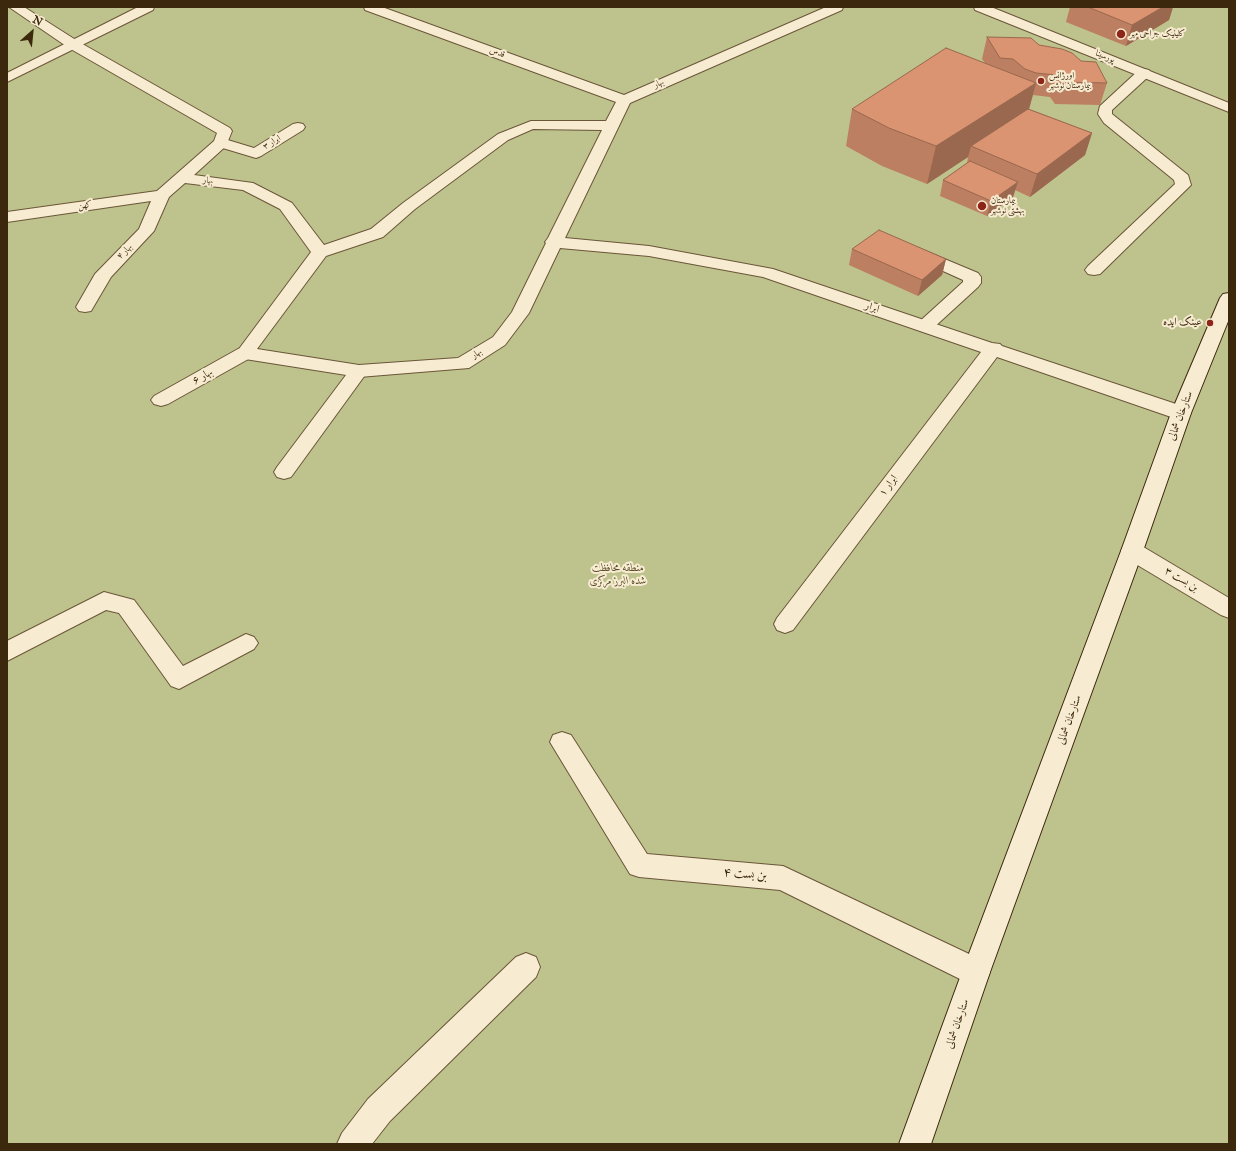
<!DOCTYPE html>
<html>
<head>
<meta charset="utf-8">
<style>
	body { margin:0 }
	#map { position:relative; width:1236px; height:1151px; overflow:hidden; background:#f3e2ba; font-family:"IM FELL English",serif }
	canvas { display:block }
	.frame { position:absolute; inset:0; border:8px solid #3c280d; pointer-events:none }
	.north { position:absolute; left:12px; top:12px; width:40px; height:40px; -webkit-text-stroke:3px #f7ecd2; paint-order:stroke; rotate:27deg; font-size:11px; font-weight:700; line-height:16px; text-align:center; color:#3c280d }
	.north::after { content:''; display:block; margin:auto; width:14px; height:18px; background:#3c280d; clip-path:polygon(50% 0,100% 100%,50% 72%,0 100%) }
</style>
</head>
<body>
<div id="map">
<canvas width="1236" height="1151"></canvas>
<div class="frame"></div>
<div class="north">N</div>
</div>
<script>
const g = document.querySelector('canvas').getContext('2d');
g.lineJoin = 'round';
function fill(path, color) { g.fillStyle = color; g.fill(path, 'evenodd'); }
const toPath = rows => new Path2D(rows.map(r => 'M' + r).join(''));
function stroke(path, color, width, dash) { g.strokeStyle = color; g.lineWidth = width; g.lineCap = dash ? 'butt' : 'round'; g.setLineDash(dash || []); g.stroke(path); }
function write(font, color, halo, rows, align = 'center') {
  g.font = font + ' "IM FELL English",Amiri,serif'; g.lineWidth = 4; g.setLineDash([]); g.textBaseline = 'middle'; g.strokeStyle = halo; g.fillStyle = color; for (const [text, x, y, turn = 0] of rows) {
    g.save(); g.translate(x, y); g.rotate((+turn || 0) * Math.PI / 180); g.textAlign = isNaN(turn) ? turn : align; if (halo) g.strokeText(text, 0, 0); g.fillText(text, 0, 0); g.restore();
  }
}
const green = toPath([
	[7,7,1229,7,1229,1144,7,1144]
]);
const service = toPath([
	[1144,69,1149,70,1151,73,1149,76,1112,110,1112,114,1188,175,1191,185,1100,274,1094,275,1088,274,1085,270,1088,266,1175,184,1174,180,1104,123,1098,114,1100,106,1139,70,1144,69],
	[298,123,303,124,305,127,303,130,261,156,256,158,216,146,213,143,216,140,221,138,254,148,293,124,298,123],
	[918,248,978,273,981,277,981,283,978,287,931,330,925,332,919,330,916,326,919,322,963,282,963,280,912,257,910,253,912,249,918,248],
	[245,347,252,349,254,353,252,357,168,404,161,406,154,404,151,400,154,396,238,349,245,347],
	[359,365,366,367,368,371,291,477,284,479,277,477,274,472,277,467,352,367,359,365],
	[1132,543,1140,545,1229,598,1229,618,1221,615,1124,557,1121,551,1124,545,1132,543]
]);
const minor = toPath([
	[9,7,24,7,79,42,230,128,232,131,226,146,194,175,253,183,292,203,324,245,371,229,403,203,498,134,531,121,606,121,616,102,365,10,364,7,382,7,624,95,826,7,843,7,842,10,630,103,565,238,649,246,773,269,992,343,1000,344,1002,346,1188,408,1191,413,1188,418,1181,419,1174,418,997,357,793,630,785,633,777,630,774,624,777,618,981,352,763,277,649,256,560,248,529,313,505,345,469,368,359,377,245,359,238,357,236,353,311,252,280,209,243,190,185,183,169,197,154,231,111,277,91,311,85,312,79,311,76,307,95,274,139,229,151,201,7,222,7,212,157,191,214,141,217,133,69,48,9,7],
	[533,129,602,130,548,238,545,242,546,243,512,312,493,337,458,358,359,365,257,349,326,256,383,237,415,209,508,140,533,129],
	[104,592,134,600,183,666,246,634,254,637,258,643,254,649,179,689,171,686,119,613,106,610,7,661,7,641,104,592],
	[562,732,571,735,647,854,783,866,986,962,990,972,986,982,976,986,966,982,780,890,639,877,630,874,550,742,553,735,562,732],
	[526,953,536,957,540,967,536,977,390,1121,372,1144,337,1144,342,1133,368,1099,516,957,526,953]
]);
const tertiary = toPath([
	[138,7,154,7,153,10,7,82,7,73,138,7],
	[974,7,991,7,1229,103,1229,112,975,10,974,7]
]);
const secondary = toPath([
	[1229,293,1229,319,1191,413,1143,551,990,972,931,1144,899,1144,962,972,1121,551,1171,413,1220,298,1223,294,1229,293]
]);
const wall = toPath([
	[1070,7,1173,7,1169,20,1126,46,1066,22],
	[987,37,1039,45,1107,83,1100,105,1055,104,1050,97,1033,95,1029,109,1092,133,1085,155,1030,197,1015,190,1013,197,987,216,940,196,943,180,967,163,968,157,927,184,882,166,846,146,852,109,985,63,982,59],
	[852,249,946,259,942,275,918,296,849,265]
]);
const shadedWall = toPath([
	[1163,7,1173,7,1169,20,1126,46,1132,25],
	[1036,83,1026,120,971,146,968,157,927,184,936,146],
	[1092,133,1085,155,1030,197,1037,174],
	[1018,182,1013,197,987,216,991,201],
	[946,259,942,275,918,296,922,280]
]);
const building = toPath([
	[1088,7,1163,7,1132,25,1088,7],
	[987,37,1031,38,1039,45,1062,49,1072,53,1081,61,1096,62,1107,83,1062,82,1056,75,1036,73,1025,69,1013,59,1000,58,987,37],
	[946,48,1036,83,936,146,889,128,852,109,946,48],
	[1028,109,1092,133,1037,174,971,146,1028,109],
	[970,161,1018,182,991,201,943,180,970,161],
	[879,230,946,259,922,280,852,249,879,230]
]);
const markers = [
	[1121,34,5,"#8f2418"],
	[1041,81,4,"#8f2418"],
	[982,206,5,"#8f2418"],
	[1210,323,4,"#8f2418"]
];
const farPoinames = [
	["کلینیک جراحی مهر",1130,34],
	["اورژانس",1049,76],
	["بیمارستان نوشهر",1049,86],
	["بیمارستان",991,201],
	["بهشتی نوشهر",991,211]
];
const farStreetnames = [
	["قدس",497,53,20],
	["پورسینا",1105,57,22],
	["بهار",659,84,-23],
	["ابرار ۳",272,143,-32],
	["بهار",208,181,7],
	["کهن",85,206,-8],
	["بهار ۴",125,252,-45],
	["بهار",477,354,-33]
];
const streetNames = [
	["ابرار",872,308,19],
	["بهار ۶",203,377,-30],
	["ستارخان شمالی",1181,416,-69],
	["ابرار ۱",889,486,-53],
	["بن بست ۳",1181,580,31],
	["ستارخان شمالی",1070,720,-70],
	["ستارخان شمالی",958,1024,-71]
];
const poiNames = [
	["عینک ایده",1202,323]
];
const parkNames = [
	["منطقه محافظت",618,569],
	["شده البرز مرکزی",618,582]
];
const nearStreetnames = [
	["بن بست ۴",745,875,5]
];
fill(green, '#bec28d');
stroke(service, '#6a5638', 2);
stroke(minor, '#6a5638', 2);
stroke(tertiary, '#6a5638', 2);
stroke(secondary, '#3c280d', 2);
fill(service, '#f7ecd2');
fill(minor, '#f7ecd2');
fill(tertiary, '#f7ecd2');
fill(secondary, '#f7ecd2');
fill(wall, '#bc7f61');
fill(shadedWall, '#99684f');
fill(building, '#db9471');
stroke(building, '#99684f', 1);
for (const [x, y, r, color] of markers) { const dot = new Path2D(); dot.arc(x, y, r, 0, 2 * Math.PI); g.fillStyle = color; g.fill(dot); stroke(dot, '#f7ecd2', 1.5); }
write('9px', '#3c280d', '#f7ecd2', farPoinames, 'left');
write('9px', '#3c280d', '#f7ecd2', farStreetnames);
write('11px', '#3c280d', '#f7ecd2', streetNames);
write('11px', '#3c280d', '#f7ecd2', poiNames, 'right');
write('italic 11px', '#5c4e2d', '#f7ecd2', parkNames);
write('13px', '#3c280d', '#f7ecd2', nearStreetnames);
</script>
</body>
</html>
